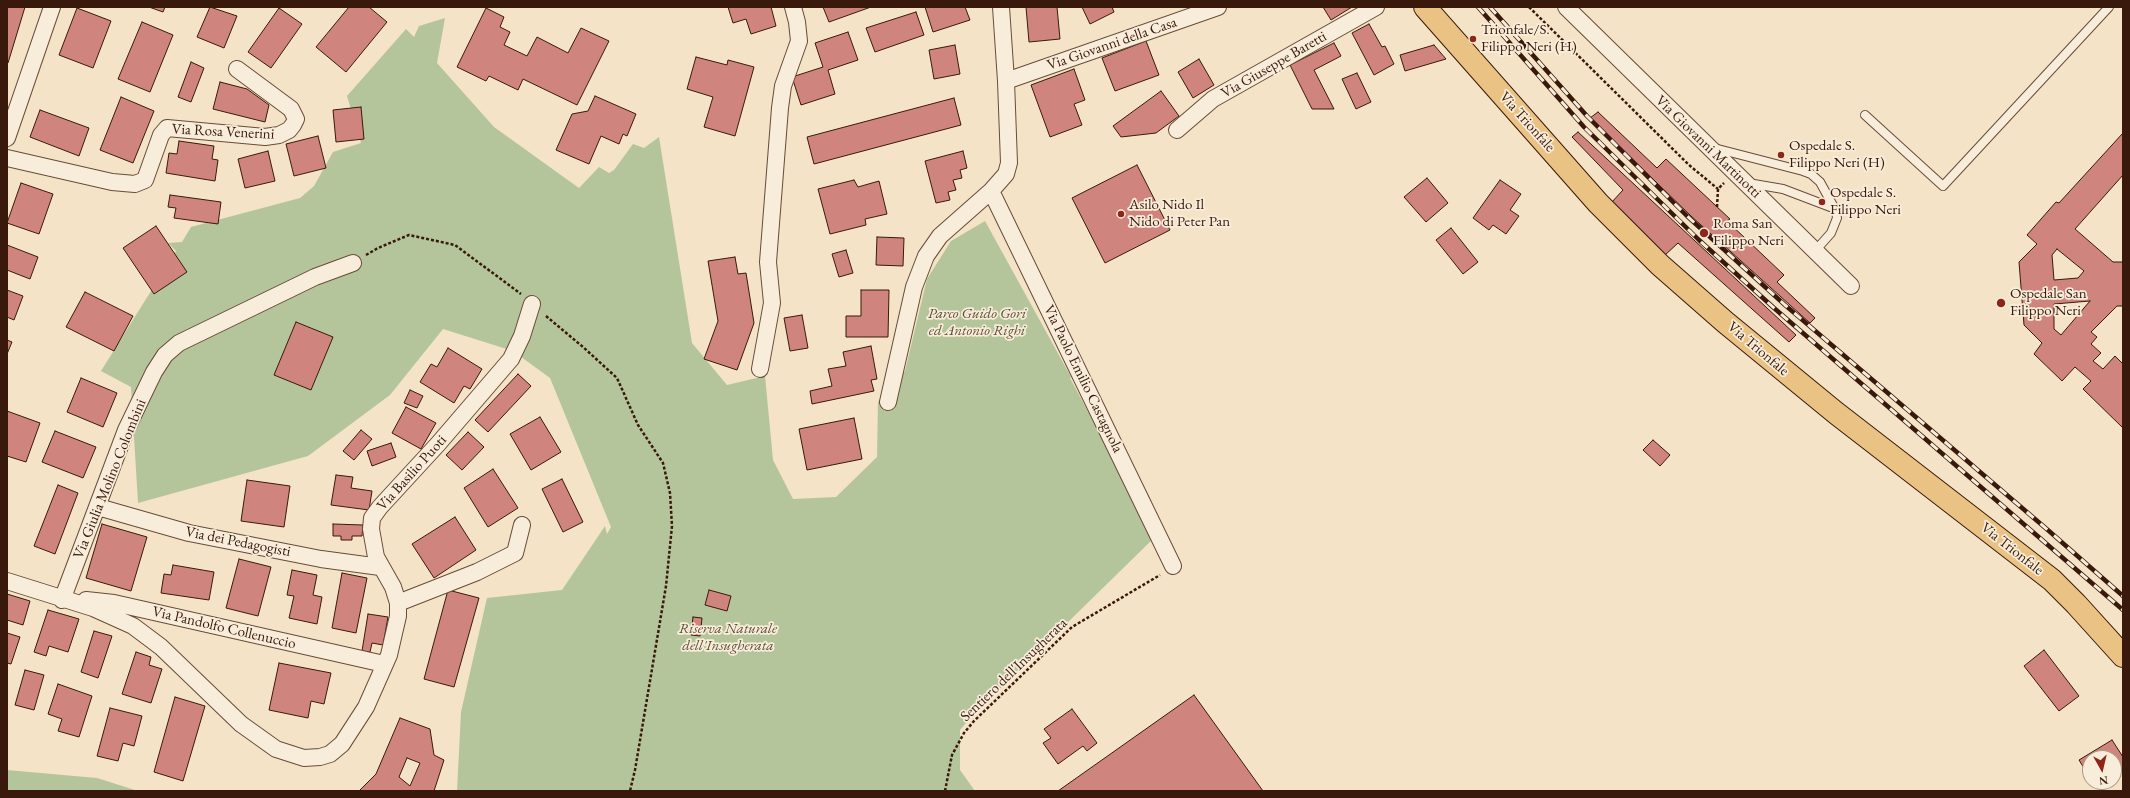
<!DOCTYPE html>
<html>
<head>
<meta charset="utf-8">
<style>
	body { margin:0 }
	#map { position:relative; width:2130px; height:798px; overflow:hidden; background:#f4e3c6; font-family:"EB Garamond",serif }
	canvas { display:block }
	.frame { position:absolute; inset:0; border:8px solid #39190b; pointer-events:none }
	.north { position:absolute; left:2082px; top:750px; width:40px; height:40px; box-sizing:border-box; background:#f8edda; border:1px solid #ac9887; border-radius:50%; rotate:172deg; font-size:11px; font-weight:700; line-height:16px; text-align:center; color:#39190b }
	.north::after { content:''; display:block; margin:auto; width:14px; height:18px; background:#8f2418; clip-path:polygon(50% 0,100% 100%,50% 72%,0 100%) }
</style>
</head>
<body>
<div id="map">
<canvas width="2130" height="798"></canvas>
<div class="frame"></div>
<div class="north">N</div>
</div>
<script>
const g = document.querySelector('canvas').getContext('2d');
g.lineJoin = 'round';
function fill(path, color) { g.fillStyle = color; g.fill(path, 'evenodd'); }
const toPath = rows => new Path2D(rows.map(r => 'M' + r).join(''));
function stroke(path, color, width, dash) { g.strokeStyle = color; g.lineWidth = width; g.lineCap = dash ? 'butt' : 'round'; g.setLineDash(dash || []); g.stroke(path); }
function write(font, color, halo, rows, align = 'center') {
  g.font = font + ' "EB Garamond",serif'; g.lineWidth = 3.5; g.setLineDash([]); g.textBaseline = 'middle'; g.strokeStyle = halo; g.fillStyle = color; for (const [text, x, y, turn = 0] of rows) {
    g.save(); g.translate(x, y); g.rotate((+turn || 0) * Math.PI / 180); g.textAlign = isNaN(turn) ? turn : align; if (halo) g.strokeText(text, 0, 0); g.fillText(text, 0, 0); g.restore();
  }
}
const green = toPath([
	[445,18,437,63,494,127,579,188,599,167,609,173,614,170,633,144,644,148,659,137,692,343,727,385,765,376,773,460,793,499,836,497,877,457,878,402,905,371,927,279,951,241,985,221,1071,377,1070,378,1155,537,972,716,960,730,960,770,975,791,457,791,461,712,487,598,562,590,605,526,607,534,611,527,550,378,513,351,443,329,390,395,308,456,138,503,131,387,101,371,176,251,168,243,182,242,191,227,300,198,314,186,333,152,361,143,347,96,406,29,414,37,419,26],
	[7,770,97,778,138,791,7,791]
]);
const building = toPath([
	[7,7,25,7,8,63,7,63,7,7],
	[149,7,165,7,163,12,149,7],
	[210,7,237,16,224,48,197,37,210,7],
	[349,7,369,7,387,22,346,72,316,47,349,7],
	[728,7,771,7,776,26,751,34,746,19,733,23,728,7],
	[823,7,871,7,829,22,823,7],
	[925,7,965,7,970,20,933,32,925,7],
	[1026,7,1057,7,1060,39,1029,42,1026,7],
	[1082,7,1112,7,1114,12,1090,24,1082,7],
	[1323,7,1352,7,1331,20,1323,7],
	[77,8,111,21,93,68,59,55,77,8],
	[279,8,302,24,271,68,248,52,279,8],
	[486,8,504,17,500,27,510,32,504,45,527,56,537,37,568,53,581,28,609,41,577,105,523,79,518,90,489,76,486,81,457,67,486,8],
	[916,12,924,35,875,52,866,28,916,12],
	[142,22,173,35,150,92,118,79,142,22],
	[1369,24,1382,47,1385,46,1394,64,1374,75,1352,33,1369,24],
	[848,32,858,60,828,70,835,94,801,105,792,77,823,67,815,43,848,32],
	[1146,41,1159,75,1115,91,1102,58,1146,41],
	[1334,43,1341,56,1314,70,1334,109,1312,109,1290,65,1334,43],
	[955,45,960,74,934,79,929,50,955,45],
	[1434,45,1446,59,1405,71,1400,55,1434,45],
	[696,57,727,65,728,60,754,67,735,136,704,127,713,97,687,89,696,57],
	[1199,59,1214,85,1193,98,1178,72,1199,59],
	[191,62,204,68,191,102,178,97,191,62],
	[1074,69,1085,100,1074,104,1082,125,1050,137,1031,85,1074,69],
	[1357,73,1371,102,1356,109,1342,79,1357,73],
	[220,82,247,89,269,105,265,122,213,109,220,82],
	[1161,91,1179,116,1156,133,1121,137,1113,126,1161,91],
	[595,96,636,114,627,136,623,134,619,144,601,136,589,164,556,150,572,114,588,111,595,96],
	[121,97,154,111,133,163,100,150,121,97],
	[954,98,961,125,814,164,807,137,954,98],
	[361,107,364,139,336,142,333,110,361,107],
	[40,110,89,128,79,156,30,137,40,110],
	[1598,112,1657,168,1666,159,1730,219,1727,221,1784,275,1777,282,1815,318,1810,323,1691,216,1590,118,1598,112],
	[1578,132,1796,335,1789,342,1678,243,1664,256,1611,203,1623,190,1572,137,1578,132],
	[2123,133,2123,175,2075,229,2113,262,2123,262,2123,306,2117,306,2091,332,2097,337,2091,344,2101,353,2093,361,2103,369,2115,356,2123,364,2123,428,2083,389,2091,381,2075,367,2062,381,2034,354,2042,343,2024,325,2019,262,2037,244,2027,235,2056,202,2059,203,2123,133],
	[2057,249,2084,271,2078,278,2054,280,2052,255,2057,249],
	[2090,301,2061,335,2054,329,2054,304,2090,301],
	[318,136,326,168,294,176,286,144,318,136],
	[179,141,214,146,212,159,218,160,215,181,166,173,169,153,177,154,179,141],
	[268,151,275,181,245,188,238,159,268,151],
	[963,151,967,168,960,170,962,178,953,180,956,190,948,192,950,200,936,203,925,161,963,151],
	[1137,165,1170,230,1105,263,1072,198,1137,165],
	[1427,178,1448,203,1426,222,1404,197,1427,178],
	[854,180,858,187,879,181,887,214,865,219,866,225,830,234,818,189,854,180],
	[1500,180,1521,194,1510,210,1519,216,1506,234,1493,225,1489,230,1473,218,1500,180],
	[21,183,53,194,39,234,7,223,21,183],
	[170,195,221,202,218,224,174,218,176,208,168,207,170,195],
	[156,226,187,272,154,294,123,248,156,226],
	[1451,228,1478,262,1463,274,1436,240,1451,228],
	[877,237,904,238,903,266,876,265,877,237],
	[7,245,38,257,30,279,7,270,7,245],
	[846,250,853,273,839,277,832,254,846,250],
	[735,257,738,274,746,273,754,323,737,370,704,359,718,321,708,261,735,257],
	[7,290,23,296,14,320,7,317,7,290],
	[861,290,889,290,888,337,846,337,846,316,861,316,861,290],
	[85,292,133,316,114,351,66,327,85,292],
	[802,315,808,348,790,351,784,318,802,315],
	[296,322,333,337,311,390,274,375,296,322],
	[7,340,12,342,7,354,7,340],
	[871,346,877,379,871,380,874,391,812,404,810,391,832,386,828,369,846,366,843,352,871,346],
	[448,348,482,369,470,389,464,386,454,403,420,382,431,364,437,367,448,348],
	[518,374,531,386,488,432,475,420,518,374],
	[81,378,117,393,103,427,67,412,81,378],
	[410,390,423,396,417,408,404,403,410,390],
	[406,407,436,423,421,449,392,433,406,407],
	[7,411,40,423,26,462,7,456,7,411],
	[540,417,561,452,531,470,510,434,540,417],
	[854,418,862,459,807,470,799,429,854,418],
	[361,430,372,439,354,460,343,451,361,430],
	[55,431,96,447,83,478,42,462,55,431],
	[468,432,484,447,462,470,446,455,468,432],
	[1653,440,1670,455,1660,466,1643,450,1653,440],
	[391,443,396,457,372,466,367,451,391,443],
	[493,469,518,508,488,527,464,488,493,469],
	[336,475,353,477,351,488,372,491,369,510,331,505,336,475],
	[562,479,583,522,563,532,542,489,562,479],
	[247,480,290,486,284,527,241,521,247,480],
	[58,485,78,493,55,554,34,546,58,485],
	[455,517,476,550,434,578,412,544,455,517],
	[102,524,147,537,131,591,86,578,102,524],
	[333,524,363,525,362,536,352,536,352,540,341,540,341,536,333,536,333,524],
	[239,559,271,567,258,616,226,608,239,559],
	[173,565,214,572,209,600,161,593,164,574,171,575,173,565],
	[292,570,317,575,313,595,322,597,317,624,289,618,294,596,287,595,292,570],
	[342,573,367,578,356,633,332,628,342,573],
	[448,590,479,598,454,687,424,679,448,590],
	[709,590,731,596,727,611,705,605,709,590],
	[7,594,30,601,23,625,7,620,7,594],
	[48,610,79,619,68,652,49,646,46,656,34,652,48,610],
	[368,614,388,617,383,645,372,643,370,652,362,651,368,614],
	[693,617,702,618,700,636,691,635,693,617],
	[94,631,112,636,98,678,81,672,94,631],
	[7,633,20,637,11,664,7,663,7,633],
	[2044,650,2079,696,2059,711,2024,666,2044,650],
	[136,652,151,657,149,665,162,669,151,703,122,694,136,652],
	[279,663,331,673,324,704,311,701,308,718,269,710,279,663],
	[25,670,44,675,34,710,15,705,25,670],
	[58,684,92,696,79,737,58,731,62,719,48,714,58,684],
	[1194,695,1263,791,1058,791,1194,695],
	[175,697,205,706,183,781,154,772,175,697],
	[110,708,142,716,134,746,123,743,118,761,97,756,110,708],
	[1072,709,1097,743,1087,751,1083,746,1058,764,1043,743,1051,738,1044,729,1072,709],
	[400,718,430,729,434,755,444,760,434,791,359,791,376,774,400,718],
	[407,758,420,763,410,786,399,777,407,758],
	[2112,740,2123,757,2123,768,2114,774,2114,758,2090,758,2090,778,2079,760,2112,740]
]);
const path = toPath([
	[1529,7,1689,165,1718,189],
	[1717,207,1718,189,1724,183],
	[366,255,378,248,409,235,455,245,521,294],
	[546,316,583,347,617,378,638,425,663,463,670,493,672,526,666,586,635,770,630,791],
	[945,791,952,755,964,733,974,721,1072,627,1160,575]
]);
const service = toPath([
	[1865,115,1943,186,2109,7],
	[1714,148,1803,171,1811,174,1820,182,1836,211,1837,218,1831,233,1815,251],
	[1748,183,1783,189,1833,208]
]);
const minor = toPath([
	[1566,7,1851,286],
	[1006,81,1218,7],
	[1177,130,1213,99,1376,7],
	[7,138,52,7],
	[7,158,112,182,135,184,145,180,161,135,167,128,265,137,279,135,289,130,293,125,296,119,291,109,237,69],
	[991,191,1173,566],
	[760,369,772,303,768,262,780,108,783,86,799,41,797,22,793,7],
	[888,402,914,287,926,256,940,236,991,191,1006,174,1009,163,1006,81,1001,7],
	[98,507,189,533,321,559,380,567],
	[7,581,93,608,133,626,161,647,241,724,276,749,304,758,320,757,330,754,342,744,366,707,389,655,398,616,398,603,393,587,376,557,371,529,372,518,380,507,438,444,511,359,522,336,532,304],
	[62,600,126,430,154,372,165,355,179,343,315,277,353,263],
	[86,600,114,603,384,664],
	[398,603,477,572,515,553,522,525]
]);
const primary = toPath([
	[1425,7,1598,203,1660,265,1725,322,1836,413,2052,580,2076,604,2123,656]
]);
const rail = toPath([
	[1478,7,1584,127,1699,240,1774,308,2123,610],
	[1490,7,1587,116,1687,216,1785,305,2049,531,2123,596]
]);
const markers = [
	[1473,39,4,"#8f2418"],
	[1781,155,4,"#8f2418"],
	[1822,202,4,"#8f2418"],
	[1121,214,4,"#8f2418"],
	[1704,233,5,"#8f2418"],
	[2001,303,5,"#8f2418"]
];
const poiNames = [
	["Trionfale/S.",1481,30],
	["Filippo Neri (H)",1481,47],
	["Ospedale S.",1789,146],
	["Filippo Neri (H)",1789,163],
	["Ospedale S.",1830,193],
	["Filippo Neri",1830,210],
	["Asilo Nido Il",1129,205],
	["Nido di Peter Pan",1129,222],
	["Roma San",1713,224],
	["Filippo Neri",1713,241],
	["Ospedale San",2010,294],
	["Filippo Neri",2010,311]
];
const streetNames = [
	["Via Giovanni della Casa",1112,44,-19],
	["Via Giuseppe Baretti",1274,65,-30],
	["Via Trionfale",1527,122,48],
	["Via Rosa Venerini",223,132,3],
	["Via Giovanni Martinotti",1708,147,44],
	["Via Trionfale",1758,349,40],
	["Via Paolo Emilio Castagnola",1083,379,64],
	["Via Basilio Puoti",412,473,-48],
	["Via Giulia Molino Colombini",110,479,-68],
	["Via dei Pedagogisti",238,542,11],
	["Via Trionfale",2012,549,38],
	["Via Pandolfo Collenuccio",224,628,13],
	["Sentiero dell'Insugherata",1014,670,-44]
];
const parkNames = [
	["Parco Guido Gori",977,314],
	["ed Antonio Righi",977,331],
	["Riserva Naturale",728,629],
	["dell'Insugherata",728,646]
];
fill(green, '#b5c59b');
fill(building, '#d0847e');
stroke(building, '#39190b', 1);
stroke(service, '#684c3a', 10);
stroke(minor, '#684c3a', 18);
stroke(primary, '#39190b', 24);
stroke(path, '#39190b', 2.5, [3, 2]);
stroke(service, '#f8edda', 8);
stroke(minor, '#f8edda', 16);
stroke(primary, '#eac283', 22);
stroke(rail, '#39190b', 4.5);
stroke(rail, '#f8edda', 3, [9]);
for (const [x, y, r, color] of markers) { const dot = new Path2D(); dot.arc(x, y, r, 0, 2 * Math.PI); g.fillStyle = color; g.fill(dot); stroke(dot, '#f8edda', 1.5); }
write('15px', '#39190b', '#f8edda', poiNames, 'left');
write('15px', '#39190b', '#f8edda', streetNames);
write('italic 15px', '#5e4d36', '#f8edda', parkNames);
</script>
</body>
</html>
